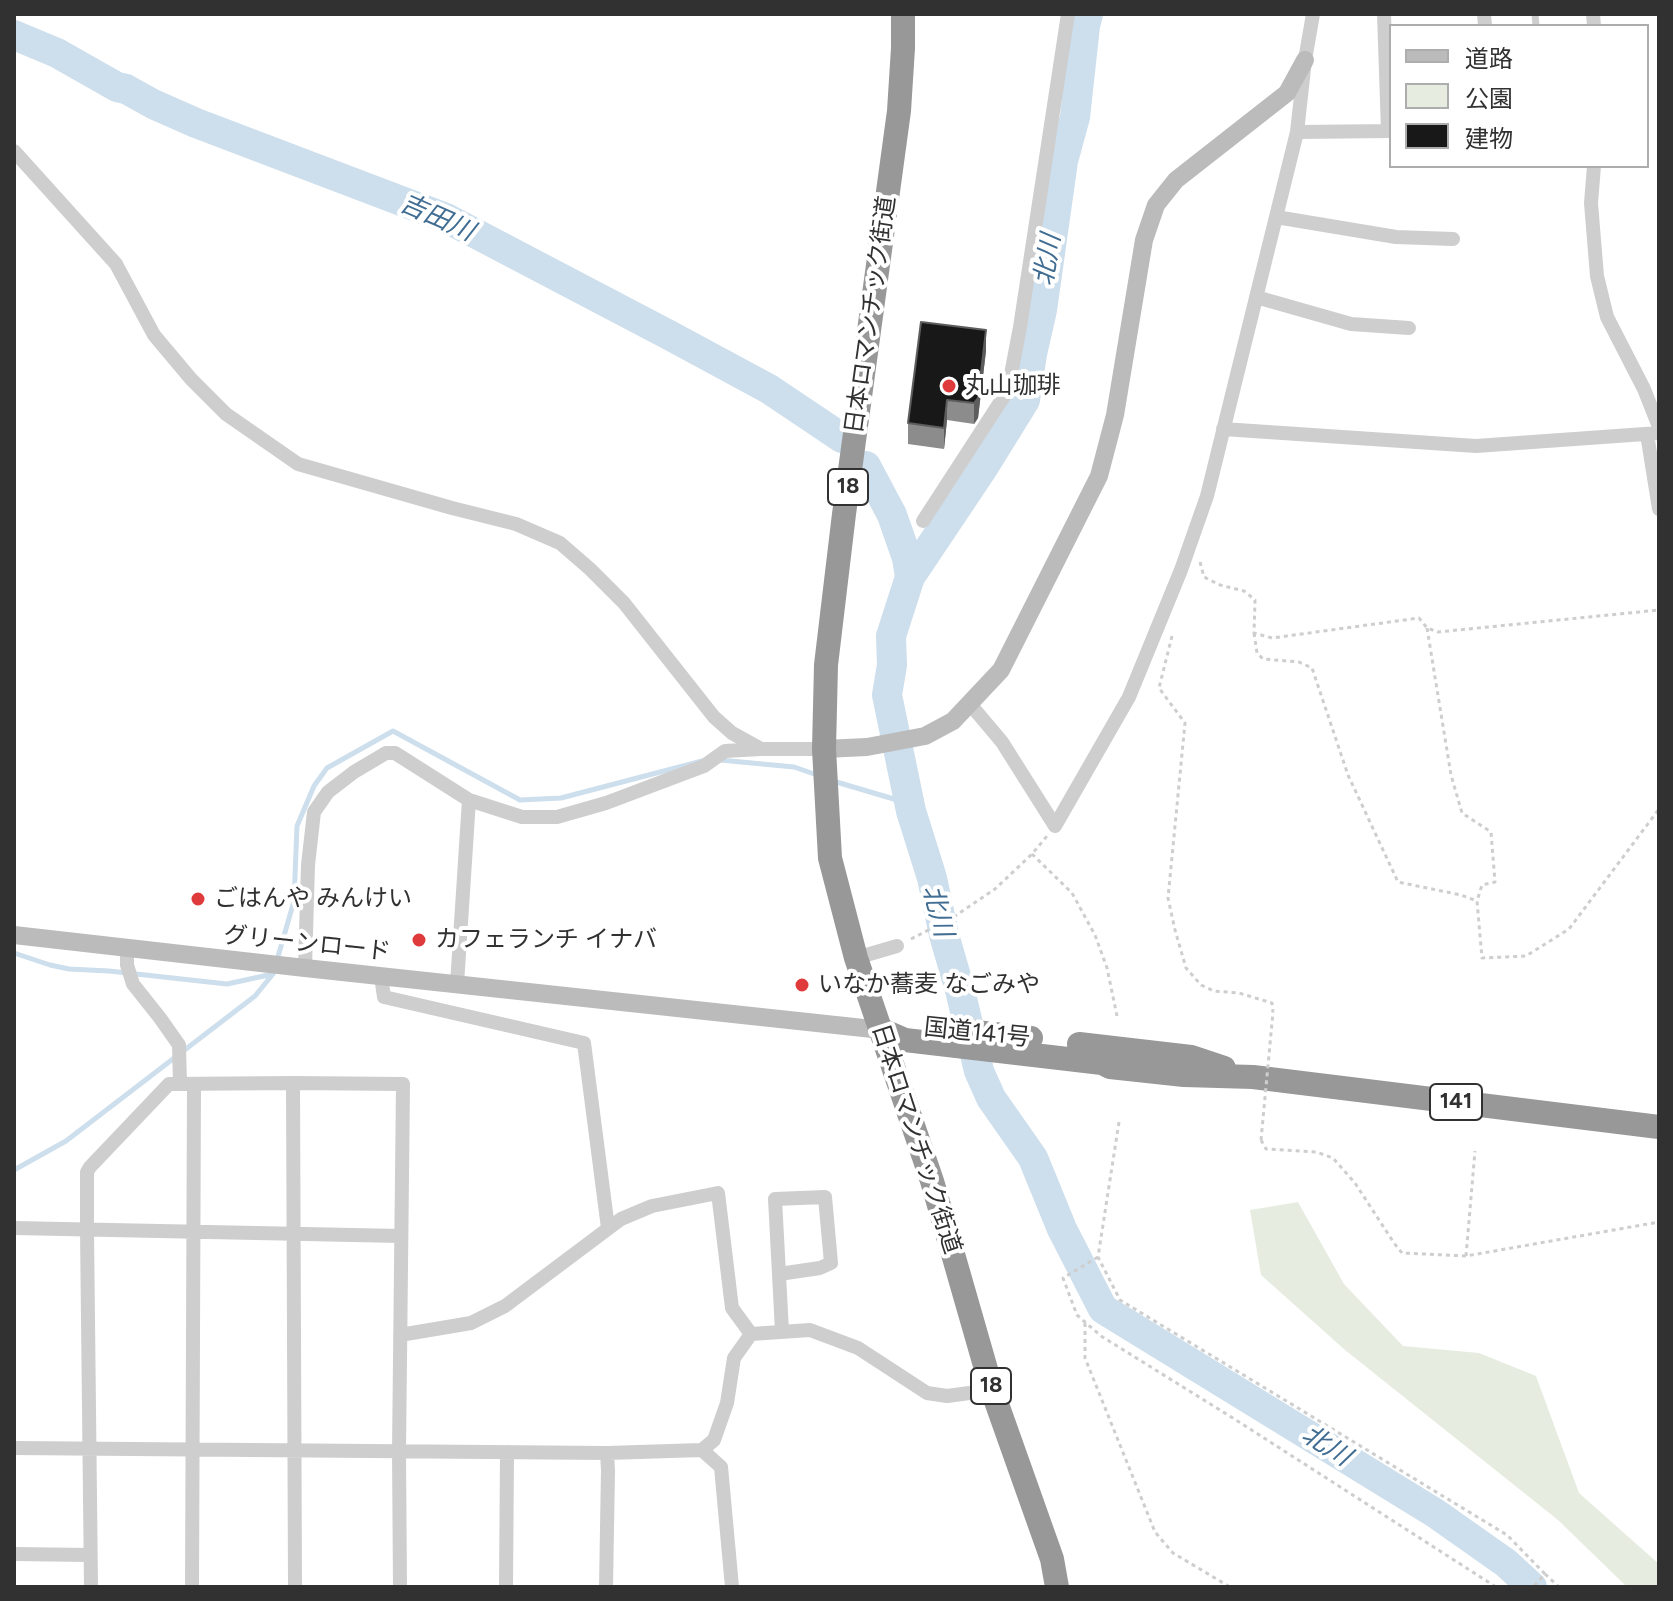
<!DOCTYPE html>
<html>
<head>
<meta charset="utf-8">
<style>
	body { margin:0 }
	#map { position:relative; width:1673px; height:1601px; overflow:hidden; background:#fff; font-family:Figtree,"Noto Sans JP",sans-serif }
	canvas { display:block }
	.frame { position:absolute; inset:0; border:16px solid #313131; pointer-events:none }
	.legend { position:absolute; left:1389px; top:24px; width:260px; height:144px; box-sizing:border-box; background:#fff; border:2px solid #adadad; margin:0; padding:10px 14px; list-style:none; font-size:24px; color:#313131 }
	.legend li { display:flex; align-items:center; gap:16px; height:40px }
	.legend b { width:40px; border:2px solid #adadad }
</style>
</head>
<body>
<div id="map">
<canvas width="1673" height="1601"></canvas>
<div class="frame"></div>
<ul class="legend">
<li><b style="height:10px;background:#bbb"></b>道路</li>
<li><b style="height:22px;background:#e6ede0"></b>公園</li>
<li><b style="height:22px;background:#181818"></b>建物</li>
</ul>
</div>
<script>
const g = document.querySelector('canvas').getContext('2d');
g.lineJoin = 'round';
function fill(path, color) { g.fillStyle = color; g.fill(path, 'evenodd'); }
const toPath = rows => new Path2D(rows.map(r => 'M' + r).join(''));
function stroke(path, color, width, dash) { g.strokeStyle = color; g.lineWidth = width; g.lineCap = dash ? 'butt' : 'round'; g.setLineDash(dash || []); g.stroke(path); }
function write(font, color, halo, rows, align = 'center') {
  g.font = font + ' Figtree,"Noto Sans JP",sans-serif'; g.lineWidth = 8; g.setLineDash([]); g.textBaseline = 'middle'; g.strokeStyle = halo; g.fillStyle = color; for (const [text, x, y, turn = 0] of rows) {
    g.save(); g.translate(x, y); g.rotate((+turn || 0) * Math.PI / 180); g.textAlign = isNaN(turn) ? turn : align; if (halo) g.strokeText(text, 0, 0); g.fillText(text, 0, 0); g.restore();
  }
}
const green = toPath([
	[1298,1202,1344,1284,1403,1346,1479,1353,1536,1376,1579,1493,1659,1564,1659,1587,1627,1587,1558,1520,1345,1350,1261,1275,1250,1210]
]);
const stream = toPath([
	[720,760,794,767,820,776],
	[833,781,904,802,911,811],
	[14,953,50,965,69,969,109,971,227,984,273,974,294,901,297,826,314,786,327,768,393,731,520,800,561,798,702,761],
	[14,1170,66,1141,255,996,273,974]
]);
const river = toPath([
	[1088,14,1085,26,1075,117,1063,161,1042,310,1032,354,1025,400,981,471,910,577,891,636,892,665,887,695,911,811,932,878,944,935,960,990,979,1071,991,1098,1033,1158,1062,1229,1103,1309,1435,1513,1506,1563,1532,1587],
	[14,35,57,53,117,87,126,89,153,104,196,123,446,218,669,335,769,389,842,438],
	[866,466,892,515,907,558,910,577]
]);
const path = toPath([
	[1200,562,1204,577,1220,585,1244,591,1255,600,1254,633,1272,638,1419,618,1427,628,1438,632,1659,610],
	[1427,628,1451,775,1462,813,1491,832,1495,882,1482,885,1477,901],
	[1254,633,1257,653,1263,659,1299,662,1312,668,1348,775,1398,882,1461,895,1477,901,1482,958,1526,956,1569,929,1659,809],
	[1172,636,1159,688,1185,723,1168,898,1175,930,1186,968,1201,985,1214,991,1239,993,1272,1003,1273,1012],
	[1032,854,1072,893,1095,935,1107,968,1117,1016],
	[911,939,952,918,995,889,1032,854,1047,836],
	[1119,1122,1098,1257,1120,1300,1507,1535,1545,1574,1533,1587],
	[1261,1140,1266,1149,1316,1152,1333,1158,1355,1183,1394,1243,1402,1253,1466,1256,1659,1222],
	[1466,1256,1475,1151],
	[1098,1257,1063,1278,1077,1315,1101,1336,1236,1420,1496,1587],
	[1085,1323,1085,1358,1155,1532,1173,1553,1230,1587],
	[1545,1574,1559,1587]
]);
const lane = toPath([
	[1535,14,1536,26]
]);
const street = toPath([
	[1384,14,1388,131],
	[1484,14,1485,26],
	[1593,14,1594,26],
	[1297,132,1391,131],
	[14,151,116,264,154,335,191,379,226,414,298,464,452,508,516,524,560,543,590,569,624,603,714,717,732,733,761,749],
	[1594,166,1591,203,1597,276,1607,317,1644,389,1659,427],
	[1276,217,1396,237,1453,239],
	[1256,297,1351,324,1409,328],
	[1223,429,1476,446,1659,433],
	[1647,434,1659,509],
	[923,521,1008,390,1020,327,1068,14],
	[970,704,1002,742,1055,826,1129,697,1181,570,1207,496,1297,132,1305,60,1313,14],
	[127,948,127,965,133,984,160,1018,179,1045,180,1084],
	[856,958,897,946],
	[305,968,308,865,314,812,328,792,354,772,386,753,395,753,469,800,522,817,557,817,606,803,704,766,725,751,761,749,824,749],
	[381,976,384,997,584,1043,608,1228],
	[457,984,469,800],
	[293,1083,295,1587],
	[14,1228,401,1236],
	[779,1274,820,1268,831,1263,825,1197,775,1199,779,1274,782,1332],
	[751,1334,810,1330,858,1348,927,1393,947,1396,992,1390],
	[400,1335,471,1323,505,1306,621,1219,652,1206,718,1193,732,1308,751,1334],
	[14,1448,607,1453,702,1450,714,1440,727,1403,734,1358,751,1334],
	[702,1450,721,1467,732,1587],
	[14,1554,90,1555],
	[91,1587,87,1230,87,1172,90,1167,169,1084,293,1083,403,1084,399,1451,400,1587],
	[192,1587,194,1084],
	[506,1587,507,1452],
	[606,1587,608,1470,607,1453]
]);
const secondary = toPath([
	[824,749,867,747,925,736,953,721,1001,670,1099,476,1115,415,1144,240,1156,205,1176,180,1287,93,1305,60],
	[14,935,305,968,882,1030]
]);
const highway = toPath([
	[903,14,903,48,899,111,844,514,826,665,824,749,830,858,856,958,932,1181,992,1390,1052,1559,1057,1587],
	[948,1029,1031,1038],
	[882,1030,905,1040,1102,1063,1110,1067,1184,1075,1253,1077,1659,1127],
	[1079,1044,1191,1057,1224,1068]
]);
const pathBridge = toPath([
	[1261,1140,1273,1012]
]);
const wall = toPath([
	[986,351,978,418,974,424,947,420,944,449,908,444,908,423]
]);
const shadedWall = toPath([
	[986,330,986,351,978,418,974,424,974,403],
	[947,400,947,420,944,449,944,428]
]);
const building = toPath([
	[921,322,986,330,978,398,974,403,947,400,944,428,908,423,921,322]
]);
const markers = [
	[949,386,8,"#e03b3c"],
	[198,899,8,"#e03b3c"],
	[419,940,8,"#e03b3c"],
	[802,985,8,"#e03b3c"]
];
const shields = [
	[848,487,40],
	[1456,1102,52],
	[991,1386,40]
];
const shieldNames = [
	["18",848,487],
	["141",1456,1102],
	["18",991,1386]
];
const streetNames = [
	["日本ロマンチック街道",871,315,-82],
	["グリーンロード",307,944,6],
	["国道141号",977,1033,6],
	["日本ロマンチック街道",916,1139,72]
];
const poiNames = [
	["丸山珈琲",965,386],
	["ごはんや みんけい",214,899],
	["カフェランチ イナバ",435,940],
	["いなか蕎麦 なごみや",818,985]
];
const waterNames = [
	["吉田川",437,218,24],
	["北川",1048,260,-81],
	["北川",937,911,75],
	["北川",1326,1446,32]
];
fill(green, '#e6ede0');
stroke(stream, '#cddeec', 5);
stroke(river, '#cddeec', 30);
stroke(path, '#cecece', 3, [4, 4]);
stroke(lane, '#cecece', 7);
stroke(street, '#cecece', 14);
stroke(secondary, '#bbb', 18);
stroke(highway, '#989898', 24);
stroke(pathBridge, '#cecece', 3, [4, 4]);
fill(wall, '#8c8c8c');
fill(shadedWall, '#5d5d5d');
fill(building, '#181818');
stroke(building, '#5d5d5d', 2);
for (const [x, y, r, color] of markers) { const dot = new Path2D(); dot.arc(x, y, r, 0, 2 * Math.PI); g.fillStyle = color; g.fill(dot); stroke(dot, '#fff', 3); }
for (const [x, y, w] of shields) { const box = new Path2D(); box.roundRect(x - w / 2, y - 18, w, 36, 6); g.fillStyle = '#fff'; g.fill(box); stroke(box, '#313131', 2); }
write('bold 22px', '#313131', null, shieldNames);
write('24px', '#313131', '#fff', streetNames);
write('24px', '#313131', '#fff', poiNames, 'left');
write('italic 26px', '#416d92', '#fff', waterNames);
</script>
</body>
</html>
